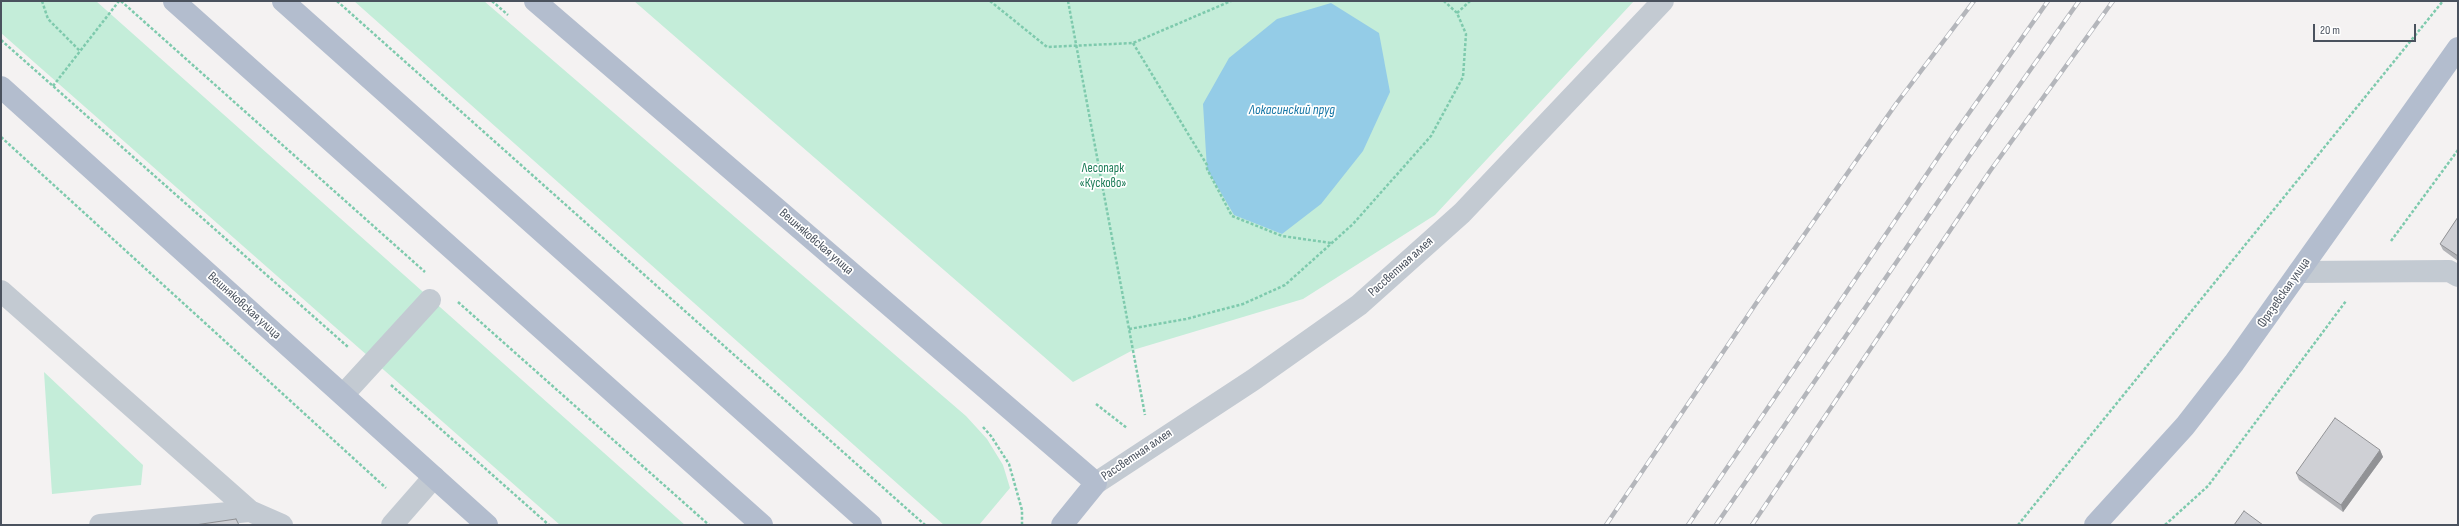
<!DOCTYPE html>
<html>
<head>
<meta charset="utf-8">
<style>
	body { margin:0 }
	#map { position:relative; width:2459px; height:526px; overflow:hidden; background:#f4f2f2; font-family:"Sofia Sans Condensed",sans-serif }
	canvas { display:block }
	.frame { position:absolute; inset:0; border:2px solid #4a525e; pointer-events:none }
	.scale { position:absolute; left:2313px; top:24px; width:103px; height:18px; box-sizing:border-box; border:2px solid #4a525e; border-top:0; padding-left:5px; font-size:12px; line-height:14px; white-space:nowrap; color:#4a525e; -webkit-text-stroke:3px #fff; paint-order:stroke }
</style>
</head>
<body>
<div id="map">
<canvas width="2459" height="526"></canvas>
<div class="frame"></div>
<div class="scale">20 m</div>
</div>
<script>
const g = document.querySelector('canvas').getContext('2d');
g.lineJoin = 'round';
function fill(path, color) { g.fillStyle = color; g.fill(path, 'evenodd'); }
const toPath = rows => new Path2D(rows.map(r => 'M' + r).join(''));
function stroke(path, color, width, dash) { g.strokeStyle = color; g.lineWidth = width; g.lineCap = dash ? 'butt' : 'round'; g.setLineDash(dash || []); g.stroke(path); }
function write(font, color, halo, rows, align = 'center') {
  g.font = font + ' "Sofia Sans Condensed",sans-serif'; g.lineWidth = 3.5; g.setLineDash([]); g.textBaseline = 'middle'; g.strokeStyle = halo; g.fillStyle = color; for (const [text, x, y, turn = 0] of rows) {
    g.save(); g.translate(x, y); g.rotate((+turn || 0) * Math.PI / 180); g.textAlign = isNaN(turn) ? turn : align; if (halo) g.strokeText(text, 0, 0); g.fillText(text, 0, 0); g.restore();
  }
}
const green = toPath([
	[1,1,96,1,685,525,560,525,1,33],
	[354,1,484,1,966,416,987,439,1003,465,1010,488,979,525,944,525],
	[634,1,1634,1,1435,215,1303,299,1133,350,1073,382],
	[44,372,143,465,141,485,52,494]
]);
const water = toPath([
	[1331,3,1379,33,1390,92,1363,151,1321,204,1282,234,1234,215,1207,169,1203,104,1229,58,1277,19]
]);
const path = toPath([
	[42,1,48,19,80,51],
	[121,1,425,272],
	[337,1,925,525],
	[492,1,508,15],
	[990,1,1047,47,1133,43,1231,1],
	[1068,1,1145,415],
	[1457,13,1470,1],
	[1,40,348,347],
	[1133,43,1207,165,1207,169,1232,216,1282,236,1331,243],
	[53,86,119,1],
	[1,137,386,488],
	[2391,241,2458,150],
	[458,302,709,525],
	[1129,329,1186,319,1243,304,1285,285,1353,224,1431,136,1463,77,1466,34,1457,13,1444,1],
	[391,385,549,525],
	[1096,404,1127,428],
	[983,427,991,436,1009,464,1022,510,1022,525],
	[2018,525,2443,1],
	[2165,525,2208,486,2346,301]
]);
const minor = toPath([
	[2299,272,2449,271,2458,276],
	[1,291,250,511],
	[343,395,430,300],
	[1096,483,1253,380,1359,305,1462,213,1663,1],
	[100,525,250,511,282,525],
	[392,525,434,477]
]);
const major = toPath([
	[174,1,762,525],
	[283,1,871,525],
	[535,1,1096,483,1062,525],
	[1,87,487,525],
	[2095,525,2185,426,2234,363,2458,48]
]);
const rail = toPath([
	[1606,525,1757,302,1896,104,1974,1],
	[1688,525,1950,140,2048,1],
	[1716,525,1970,155,2079,1],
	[1752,525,1990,171,2113,1]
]);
const wall = toPath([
	[2458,217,2458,261,2443,250,2440,244],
	[2380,450,2383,457,2343,512,2299,480,2296,473]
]);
const shadedWall = toPath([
	[2380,450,2383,457,2343,512,2341,505]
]);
const building = toPath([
	[2458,217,2458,256,2440,244,2458,217],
	[2335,418,2380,450,2341,505,2296,473,2335,418],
	[2244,511,2263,525,2234,525,2244,511],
	[236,519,239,525,195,525,236,519]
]);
const parkNames = [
	["Лесопарк",1103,169],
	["«Кусково»",1103,184]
];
const streetNames = [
	["Вешняковская улица",816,242,41],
	["Рассветная аллея",1401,267,-42],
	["Фрязевская улица",2284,293,-55],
	["Вешняковская улица",244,306,42],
	["Рассветная аллея",1137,455,-34]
];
const waterNames = [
	["Локасинский пруд",1292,110]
];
fill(green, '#c4edd9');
fill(water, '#94cce7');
stroke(path, '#7ecaad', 2.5, [3, 2]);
stroke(minor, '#c3cad2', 22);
stroke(major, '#b3bdce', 22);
stroke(rail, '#b4b6bb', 4.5);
stroke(rail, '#fff', 3, [9]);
fill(wall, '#b2b3b7');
fill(shadedWall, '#919295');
fill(building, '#cfd0d5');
stroke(building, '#919295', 1);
write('13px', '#1e7d59', '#fff', parkNames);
write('13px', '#4a525e', '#fff', streetNames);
write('italic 14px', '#1676a6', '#fff', waterNames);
</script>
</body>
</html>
